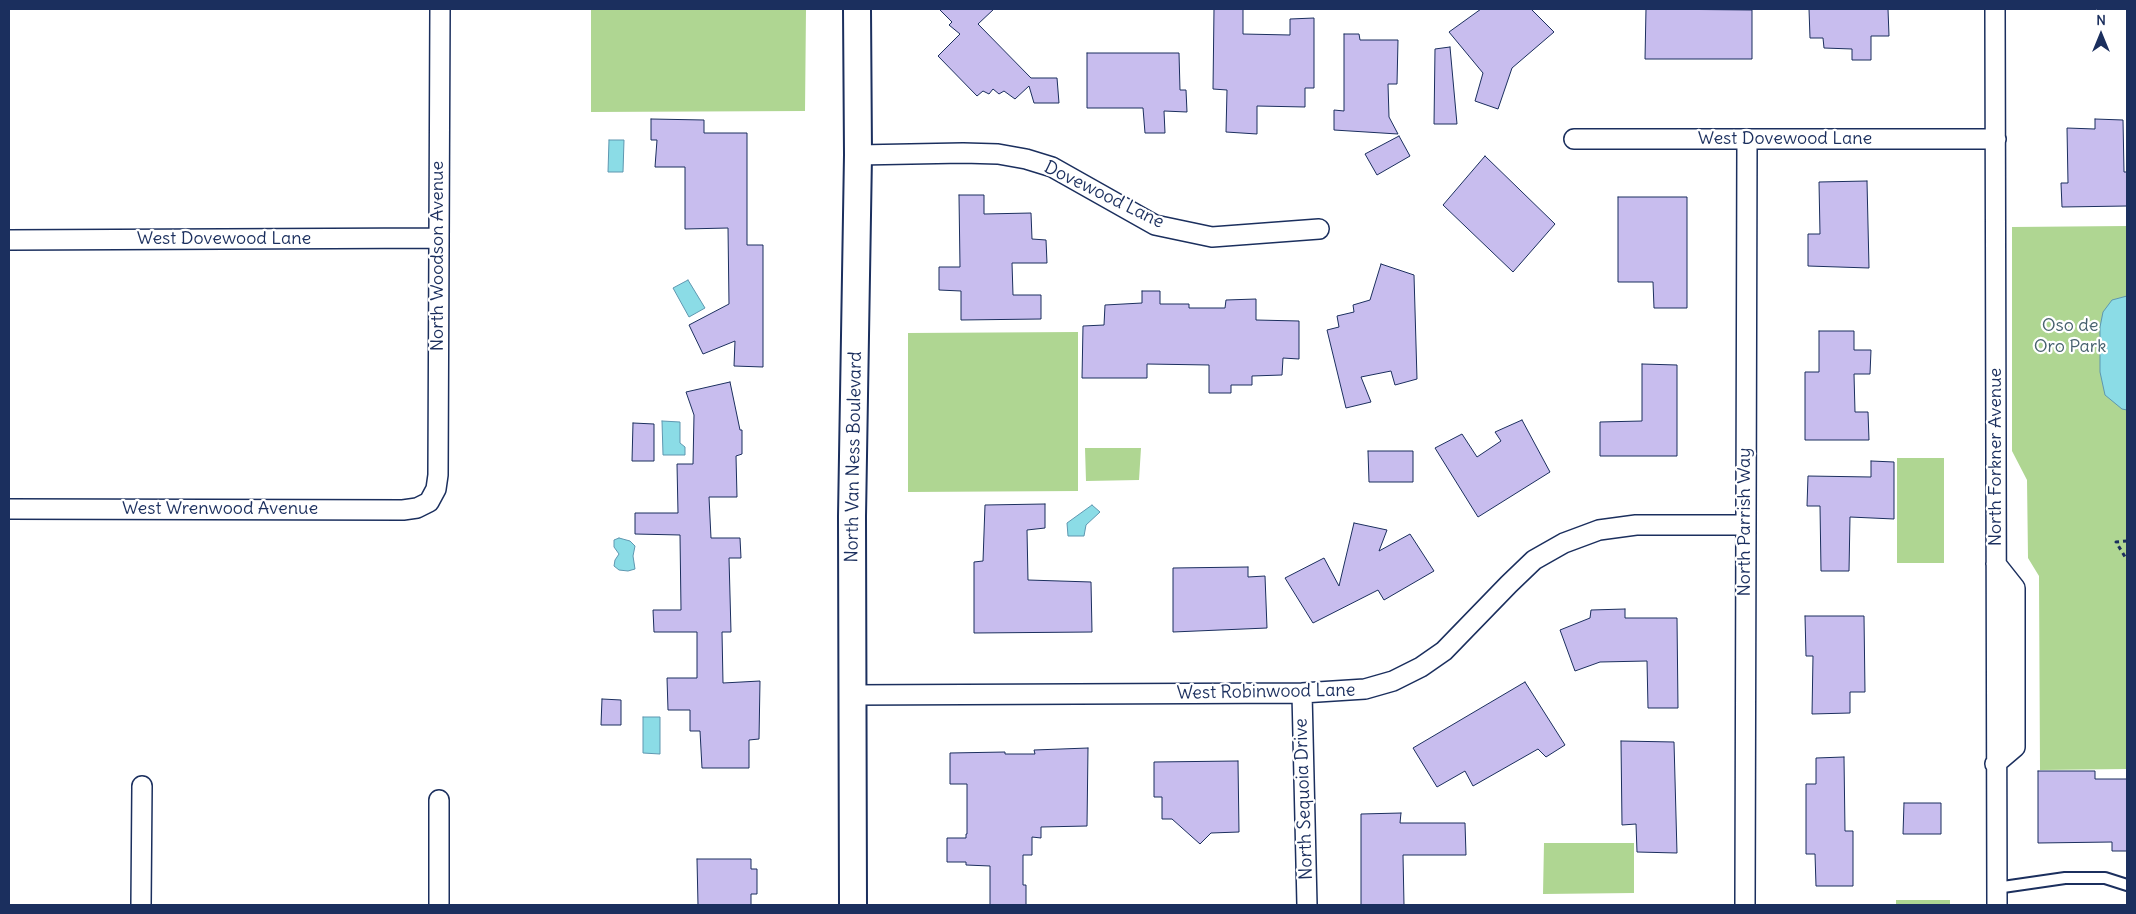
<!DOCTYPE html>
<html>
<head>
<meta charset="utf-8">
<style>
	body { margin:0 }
	#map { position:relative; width:2136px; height:914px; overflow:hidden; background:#fff; font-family:Delius,sans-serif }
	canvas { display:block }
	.frame { position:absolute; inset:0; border:10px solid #1b2f5e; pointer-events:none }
	.north { position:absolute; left:2076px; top:10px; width:50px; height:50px; -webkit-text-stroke:4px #fff; paint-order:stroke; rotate:0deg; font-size:14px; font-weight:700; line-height:20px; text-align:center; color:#1b2f5e }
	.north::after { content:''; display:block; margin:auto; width:18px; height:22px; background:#1b2f5e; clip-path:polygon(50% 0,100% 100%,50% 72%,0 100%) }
</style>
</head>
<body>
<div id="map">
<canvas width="2136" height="914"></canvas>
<div class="frame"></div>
<div class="north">N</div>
</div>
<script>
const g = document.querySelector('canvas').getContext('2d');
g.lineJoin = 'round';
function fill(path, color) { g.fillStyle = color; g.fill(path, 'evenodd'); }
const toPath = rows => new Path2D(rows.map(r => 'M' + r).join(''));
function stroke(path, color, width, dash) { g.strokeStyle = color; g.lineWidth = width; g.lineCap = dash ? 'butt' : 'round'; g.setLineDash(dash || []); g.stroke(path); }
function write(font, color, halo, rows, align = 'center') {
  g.font = font + ' Delius,sans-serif'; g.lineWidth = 4.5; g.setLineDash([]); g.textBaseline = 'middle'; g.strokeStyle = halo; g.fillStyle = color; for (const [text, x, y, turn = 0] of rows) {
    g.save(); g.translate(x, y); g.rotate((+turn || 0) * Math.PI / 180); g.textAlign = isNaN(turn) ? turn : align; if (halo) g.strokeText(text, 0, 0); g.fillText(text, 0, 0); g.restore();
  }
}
const green = toPath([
	[591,9,806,9,805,111,591,112],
	[2127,226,2127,769,2040,770,2039,576,2028,558,2027,480,2012,451,2012,227],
	[1078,332,1078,491,908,492,908,333],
	[1085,448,1141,448,1139,480,1086,481],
	[1897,458,1944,458,1944,563,1897,563],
	[1544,843,1634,843,1634,893,1543,894],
	[1896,900,1950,900,1950,905,1896,905]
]);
const water = toPath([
	[609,140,624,140,623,172,608,172,609,140],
	[688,280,705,308,689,317,673,288,688,280],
	[2127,296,2127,410,2122,409,2105,395,2100,372,2100,327,2103,312,2112,300,2127,296],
	[662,421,680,422,680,443,685,447,685,455,663,455,662,421],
	[1092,505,1100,512,1086,525,1084,536,1068,536,1067,523,1092,505],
	[619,538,630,541,635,546,633,556,635,569,628,571,619,570,614,566,615,560,619,554,614,547,614,540,619,538],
	[643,717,660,717,660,754,643,753,643,717]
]);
const building = toPath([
	[939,9,994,9,978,24,1031,78,1057,78,1059,103,1034,103,1029,86,1015,99,1004,91,999,94,993,89,989,94,983,91,977,96,938,56,960,34,949,25,952,22,939,9],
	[1214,9,1243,9,1243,34,1290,35,1290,19,1314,18,1314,88,1305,88,1305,107,1257,106,1257,134,1226,132,1227,90,1213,89,1214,9],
	[1481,9,1531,9,1554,32,1512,68,1498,109,1475,101,1483,73,1449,32,1481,9],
	[1646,9,1752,10,1752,59,1645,59,1646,9],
	[1809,9,1888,9,1889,36,1871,36,1871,60,1852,60,1852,49,1824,48,1823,38,1810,38,1809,9],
	[1344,34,1359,34,1360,40,1398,40,1397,84,1388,84,1389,117,1398,134,1334,130,1334,110,1344,111,1344,34],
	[1450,47,1457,124,1434,124,1435,49,1450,47],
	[1087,53,1179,53,1180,90,1186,90,1187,112,1164,111,1165,133,1145,133,1143,108,1087,108,1087,53],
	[651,119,704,120,704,133,747,133,747,245,763,245,763,367,734,366,735,341,703,354,689,325,729,304,728,228,685,229,685,167,655,167,657,140,651,140,651,119],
	[2095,119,2123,120,2124,172,2127,172,2127,206,2062,207,2061,183,2068,183,2067,128,2095,129,2095,119],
	[1399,136,1410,156,1377,175,1365,154,1399,136],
	[1485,156,1555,224,1513,272,1443,205,1485,156],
	[1867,181,1869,268,1808,266,1808,234,1820,234,1819,182,1867,181],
	[959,195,984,195,984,214,1031,213,1032,239,1046,240,1047,263,1012,263,1013,295,1041,295,1041,319,961,320,961,291,939,290,939,267,960,267,959,195],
	[1618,197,1687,197,1687,308,1654,308,1653,282,1618,282,1618,197],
	[1381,264,1414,275,1417,379,1395,385,1391,371,1361,377,1371,402,1346,408,1327,330,1339,327,1337,316,1354,312,1353,305,1370,300,1381,264],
	[1142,291,1160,291,1160,304,1189,304,1189,308,1225,308,1226,300,1256,299,1256,320,1299,321,1299,359,1283,358,1282,375,1252,376,1252,385,1231,385,1231,393,1209,393,1209,365,1147,364,1147,378,1082,378,1083,326,1104,325,1105,305,1142,303,1142,291],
	[1819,331,1854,331,1854,350,1871,350,1870,374,1854,374,1855,412,1868,412,1869,440,1805,440,1805,372,1819,372,1819,331],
	[1642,364,1677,365,1677,456,1600,456,1600,422,1642,421,1642,364],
	[730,382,740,430,742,430,742,454,736,456,737,497,709,497,711,538,740,538,741,558,729,558,731,632,722,632,723,683,760,681,759,739,749,740,749,768,702,768,700,731,690,731,690,710,668,710,667,678,697,678,697,632,654,632,653,610,681,610,680,535,635,534,635,513,678,513,677,464,693,464,694,415,686,392,730,382],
	[1522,420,1550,472,1478,517,1435,448,1462,434,1477,457,1501,441,1495,432,1522,420],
	[633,423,654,424,654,461,632,461,633,423],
	[1368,451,1413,451,1413,482,1369,482,1368,451],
	[1871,461,1894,462,1894,519,1850,517,1849,571,1821,571,1820,506,1807,506,1808,476,1871,477,1871,461],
	[1045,504,1045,528,1027,530,1028,580,1091,582,1092,632,974,633,974,562,983,561,985,505,1045,504],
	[1354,523,1387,530,1379,551,1410,534,1434,571,1384,600,1378,590,1313,623,1285,578,1324,558,1339,586,1354,523],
	[1248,567,1248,577,1265,576,1267,628,1173,632,1173,568,1248,567],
	[1625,609,1625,618,1677,618,1678,708,1648,708,1647,661,1600,662,1575,671,1560,630,1590,618,1591,610,1625,609],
	[1805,616,1864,616,1865,692,1850,692,1850,713,1812,714,1813,656,1806,656,1805,616],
	[1525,682,1565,745,1546,757,1538,749,1473,786,1465,771,1437,787,1413,748,1525,682],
	[602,699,621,700,621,725,601,725,602,699],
	[1621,741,1674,742,1677,853,1637,852,1636,824,1622,825,1621,741],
	[1088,748,1087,826,1041,827,1041,838,1032,837,1032,855,1023,855,1023,885,1026,885,1026,905,990,905,990,866,966,865,966,862,947,862,947,838,966,838,966,834,967,834,967,784,950,784,950,753,1005,752,1005,754,1035,754,1034,750,1088,748],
	[1844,757,1845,831,1853,831,1853,886,1816,886,1815,854,1806,854,1806,784,1816,784,1816,758,1844,757],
	[1238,761,1239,832,1211,833,1200,844,1172,819,1162,819,1162,797,1154,797,1154,762,1238,761],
	[2038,771,2095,771,2095,779,2127,779,2127,851,2112,851,2112,842,2038,843,2038,771],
	[1904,803,1941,803,1941,834,1903,834,1904,803],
	[1401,813,1400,823,1465,823,1466,855,1403,855,1404,905,1361,905,1361,814,1401,813],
	[697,859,751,859,751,869,757,869,757,894,751,894,751,905,698,905,697,859]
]);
const path = toPath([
	[2127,541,2116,542,2127,560]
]);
const lane = toPath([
	[1996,888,2065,878,2105,878,2127,885]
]);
const street = toPath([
	[1995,9,1997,905],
	[1574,139,1996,139],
	[858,155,963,153,998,154,1026,159,1052,167,1155,225,1212,237,1319,229],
	[9,240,438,238],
	[9,509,403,510,417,508,429,502,436,489,438,475,440,9],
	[1302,693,1307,905],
	[852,695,1302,693,1365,689,1393,681,1421,667,1444,651,1509,584,1534,560,1564,543,1599,530,1636,525,1745,525],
	[1995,764,2015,747,2015,588,1996,564],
	[141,905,142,786],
	[439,905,439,800],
	[1745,905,1747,139]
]);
const secondary = toPath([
	[853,905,852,516,858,155,857,9]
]);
const streetNames = [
	["West Dovewood Lane",1785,139],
	["Dovewood Lane",1104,195,26],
	["West Dovewood Lane",224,239],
	["North Woodson Avenue",438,256,-90],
	["North Van Ness Boulevard",854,457,-89],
	["North Forkner Avenue",1996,457,-90],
	["West Wrenwood Avenue",220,509],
	["North Parrish Way",1745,522,-90],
	["West Robinwood Lane",1266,692,-1],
	["North Sequoia Drive",1304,799,-92]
];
const parkNames = [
	["Oso de",2070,326],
	["Oro Park",2070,347]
];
fill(green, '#afd692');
fill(water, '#8bdce6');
stroke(water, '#5e97b0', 1);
fill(building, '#c8bdee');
stroke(building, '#1b2f5e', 1);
stroke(lane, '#1b2f5e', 14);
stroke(street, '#1b2f5e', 22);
stroke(secondary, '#1b2f5e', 30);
stroke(path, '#1b2f5e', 3, [4, 4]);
stroke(lane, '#fff', 10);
stroke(street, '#fff', 19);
stroke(secondary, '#fff', 26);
write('18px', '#1b2f5e', '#fff', streetNames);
write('18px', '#47616e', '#fff', parkNames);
</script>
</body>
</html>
